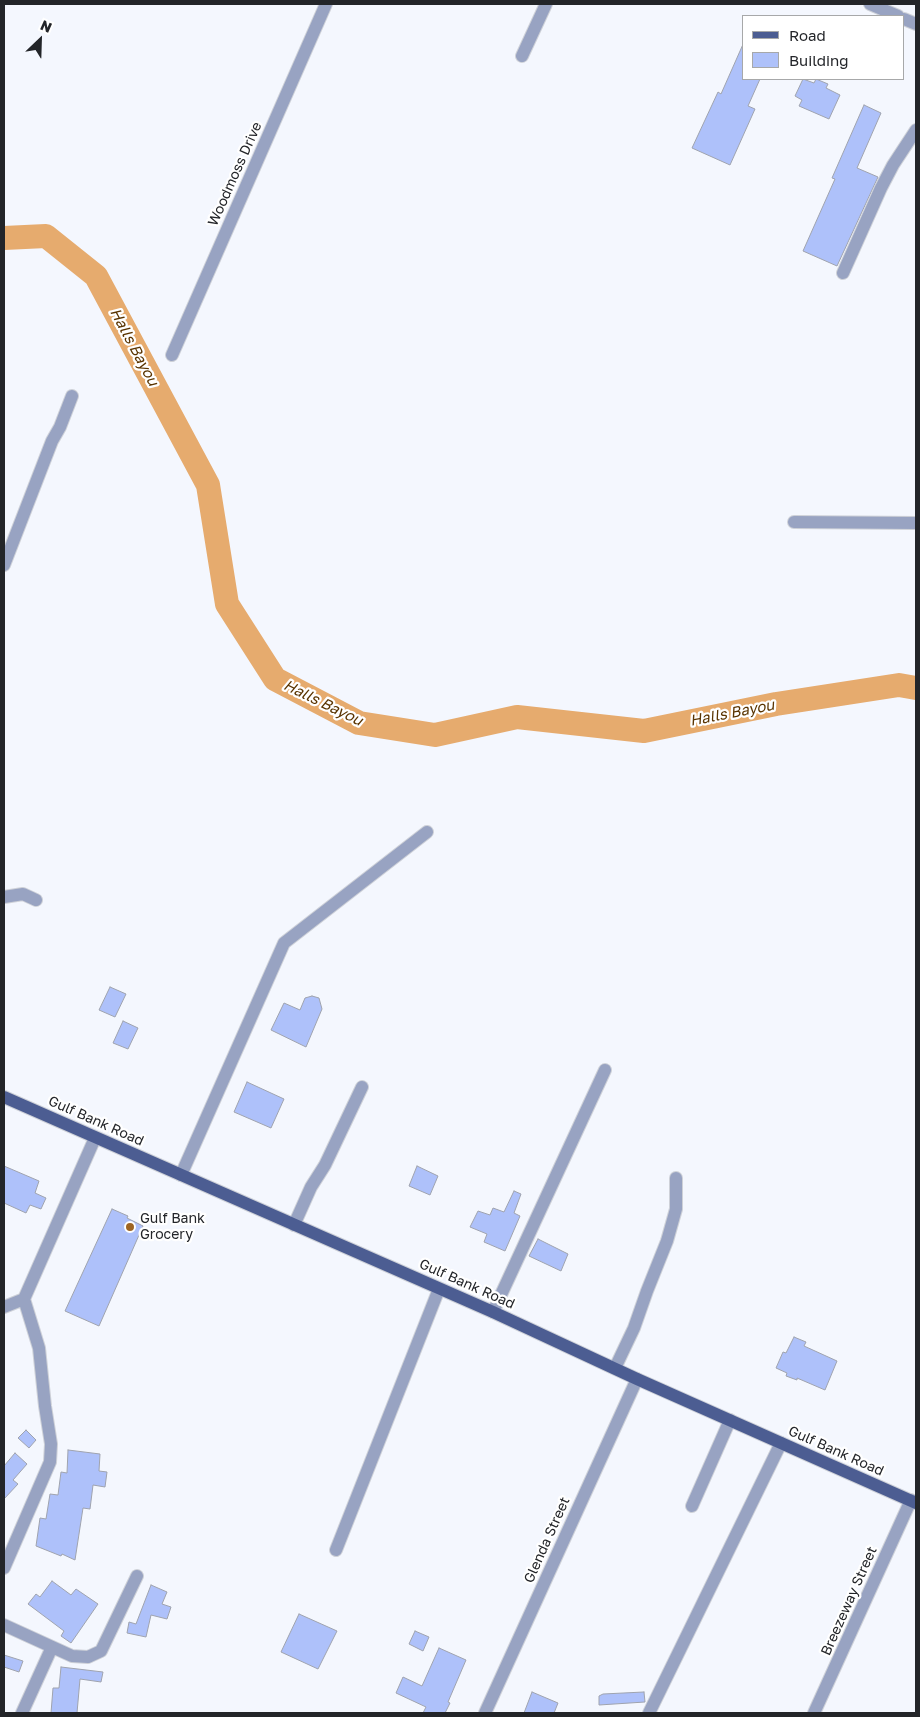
<!DOCTYPE html>
<html>
<head>
<meta charset="utf-8">
<style>
	body { margin:0 }
	#map { position:relative; width:920px; height:1717px; overflow:hidden; background:#f4f7fe; font-family:"Golos Text",sans-serif }
	canvas { display:block }
	.frame { position:absolute; inset:0; border:5px solid #232529; pointer-events:none }
	.legend { position:absolute; left:742px; top:15px; width:162px; height:65px; box-sizing:border-box; background:#fff; border:1px solid #a7a8a9; margin:0; padding:6px 9px; list-style:none; font-size:15px; color:#232529 }
	.legend li { display:flex; align-items:center; gap:10px; height:25px }
	.legend b { width:25px; border:1px solid #a7a8a9 }
	.north { position:absolute; left:15px; top:15px; width:50px; height:50px; -webkit-text-stroke:4px #fff; paint-order:stroke; rotate:24deg; font-size:14px; font-weight:700; line-height:20px; text-align:center; color:#232529 }
	.north::after { content:''; display:block; margin:auto; width:18px; height:22px; background:#232529; clip-path:polygon(50% 0,100% 100%,50% 72%,0 100%) }
</style>
</head>
<body>
<div id="map">
<canvas width="920" height="1717"></canvas>
<div class="frame"></div>
<ul class="legend">
<li><b style="height:6px;background:#4c5d92"></b>Road</li>
<li><b style="height:14px;background:#aec1fa"></b>Building</li>
</ul>
<div class="north">N</div>
</div>
<script>
const g = document.querySelector('canvas').getContext('2d');
g.lineJoin = 'round';
const toPath = rows => new Path2D(rows.map(r => 'M' + r).join(''));
function stroke(path, color, width, dash) { g.strokeStyle = color; g.lineWidth = width; g.lineCap = dash ? 'butt' : 'round'; g.setLineDash(dash || []); g.stroke(path); }
function fill(path, color) { g.fillStyle = color; g.fill(path, 'evenodd'); }
function write(font, color, halo, rows, align = 'center') {
  g.font = font + ' "Golos Text",sans-serif'; g.lineWidth = 4.5; g.setLineDash([]); g.textBaseline = 'middle'; g.strokeStyle = halo; g.fillStyle = color; for (const [text, x, y, turn = 0] of rows) {
    g.save(); g.translate(x, y); g.rotate((+turn || 0) * Math.PI / 180); g.textAlign = isNaN(turn) ? turn : align; if (halo) g.strokeText(text, 0, 0); g.fillText(text, 0, 0); g.restore();
  }
}
const river = toPath([
	[4,238,46,236,96,276,208,485,227,604,275,679,359,723,435,735,517,717,644,731,776,704,899,685,916,688]
]);
const building = toPath([
	[744,42,744,79,760,79,748,106,755,109,730,165,692,148,718,92,721,94,744,42],
	[803,79,814,83,816,79,828,84,826,88,840,95,829,119,799,106,802,100,795,96,803,79],
	[864,105,881,113,857,168,878,177,837,266,803,251,835,179,832,178,864,105],
	[110,987,126,994,115,1017,99,1010,110,987],
	[312,996,319,998,322,1009,306,1047,271,1030,284,1003,300,1010,305,998,312,996],
	[123,1021,138,1028,128,1049,113,1043,123,1021],
	[247,1082,284,1099,271,1128,234,1112,247,1082],
	[4,1166,39,1181,35,1193,46,1198,41,1209,30,1205,26,1213,4,1203,4,1166],
	[417,1166,438,1176,430,1195,409,1186,417,1166],
	[514,1191,521,1194,514,1213,520,1216,505,1251,484,1242,487,1234,470,1227,478,1211,490,1215,493,1208,504,1212,514,1191],
	[112,1209,128,1216,127,1218,143,1226,99,1326,65,1311,112,1209],
	[538,1239,568,1254,561,1271,529,1256,538,1239],
	[794,1337,806,1342,804,1346,837,1361,825,1390,797,1378,797,1380,786,1376,787,1373,776,1368,783,1352,786,1353,794,1337],
	[26,1430,36,1440,29,1448,18,1438,26,1430],
	[68,1450,100,1454,99,1471,107,1472,105,1487,93,1485,90,1509,83,1508,75,1560,62,1554,61,1556,36,1546,40,1518,46,1519,50,1494,58,1495,61,1472,67,1473,68,1450],
	[15,1453,27,1464,13,1480,18,1484,4,1499,4,1466,15,1453],
	[52,1581,71,1595,76,1589,98,1604,71,1643,61,1636,64,1631,28,1604,36,1594,40,1597,52,1581],
	[151,1585,167,1592,162,1604,171,1607,167,1619,151,1615,146,1637,127,1633,129,1622,136,1624,151,1585],
	[299,1614,337,1631,318,1669,281,1652,299,1614],
	[415,1631,429,1637,423,1651,409,1644,415,1631],
	[439,1648,466,1660,448,1702,450,1703,445,1713,423,1713,426,1707,396,1693,403,1677,422,1686,439,1648],
	[4,1655,23,1661,19,1672,4,1667,4,1655],
	[61,1667,103,1672,101,1682,80,1679,77,1713,51,1713,53,1688,59,1688,61,1667],
	[532,1692,558,1703,554,1713,524,1713,532,1692],
	[644,1692,645,1702,599,1705,599,1696,603,1694,644,1692]
]);
const minor = toPath([
	[870,4,898,16],
	[904,19,916,24],
	[522,56,546,4],
	[843,273,881,188,893,165,916,130],
	[172,355,326,4],
	[794,522,916,523],
	[4,565,52,441,60,427,72,396],
	[4,897,23,894,36,900],
	[181,1175,284,943,427,832],
	[294,1225,311,1187,325,1165,362,1087],
	[4,1307,24,1299,95,1138],
	[493,1312,605,1070],
	[615,1368,634,1328,647,1291,667,1241,676,1209,676,1178],
	[692,1506,730,1420],
	[336,1550,439,1289],
	[4,1568,50,1462,51,1444,45,1406,39,1348,24,1299],
	[4,1625,72,1656,88,1657,101,1651,137,1576],
	[22,1713,52,1647],
	[485,1713,637,1379],
	[649,1713,781,1443],
	[814,1713,911,1500]
]);
const major = toPath([
	[4,1097,493,1312,637,1379,916,1503]
]);
const markers = [
	[130,1227,5,"#9e6523"]
];
const streetNames = [
	["Woodmoss Drive",235,174,-66],
	["Gulf Bank Road",96,1121,24],
	["Gulf Bank Road",467,1284,24],
	["Gulf Bank Road",836,1451,24],
	["Glenda Street",547,1540,-66],
	["Breezeway Street",849,1601,-66]
];
const poiNames = [
	["Gulf Bank",140,1219],
	["Grocery",140,1235]
];
const waterNames = [
	["Halls Bayou",134,347,62],
	["Halls Bayou",323,703,26],
	["Halls Bayou",732,713,-11]
];
stroke(river, '#e6ab6e', 24);
fill(building, '#aec1fa');
stroke(building, '#9fa3ae', 1);
stroke(minor, '#ced1d8', 14);
stroke(major, '#ced1d8', 14);
stroke(minor, '#98a3c2', 12);
stroke(major, '#4c5d92', 12);
for (const [x, y, r, color] of markers) { const dot = new Path2D(); dot.arc(x, y, r, 0, 2 * Math.PI); g.fillStyle = color; g.fill(dot); stroke(dot, '#fff', 2); }
write('14px', '#232529', '#fff', streetNames);
write('14px', '#232529', '#fff', poiNames, 'left');
write('italic 15px', '#5a3401', '#fff', waterNames);
</script>
</body>
</html>
